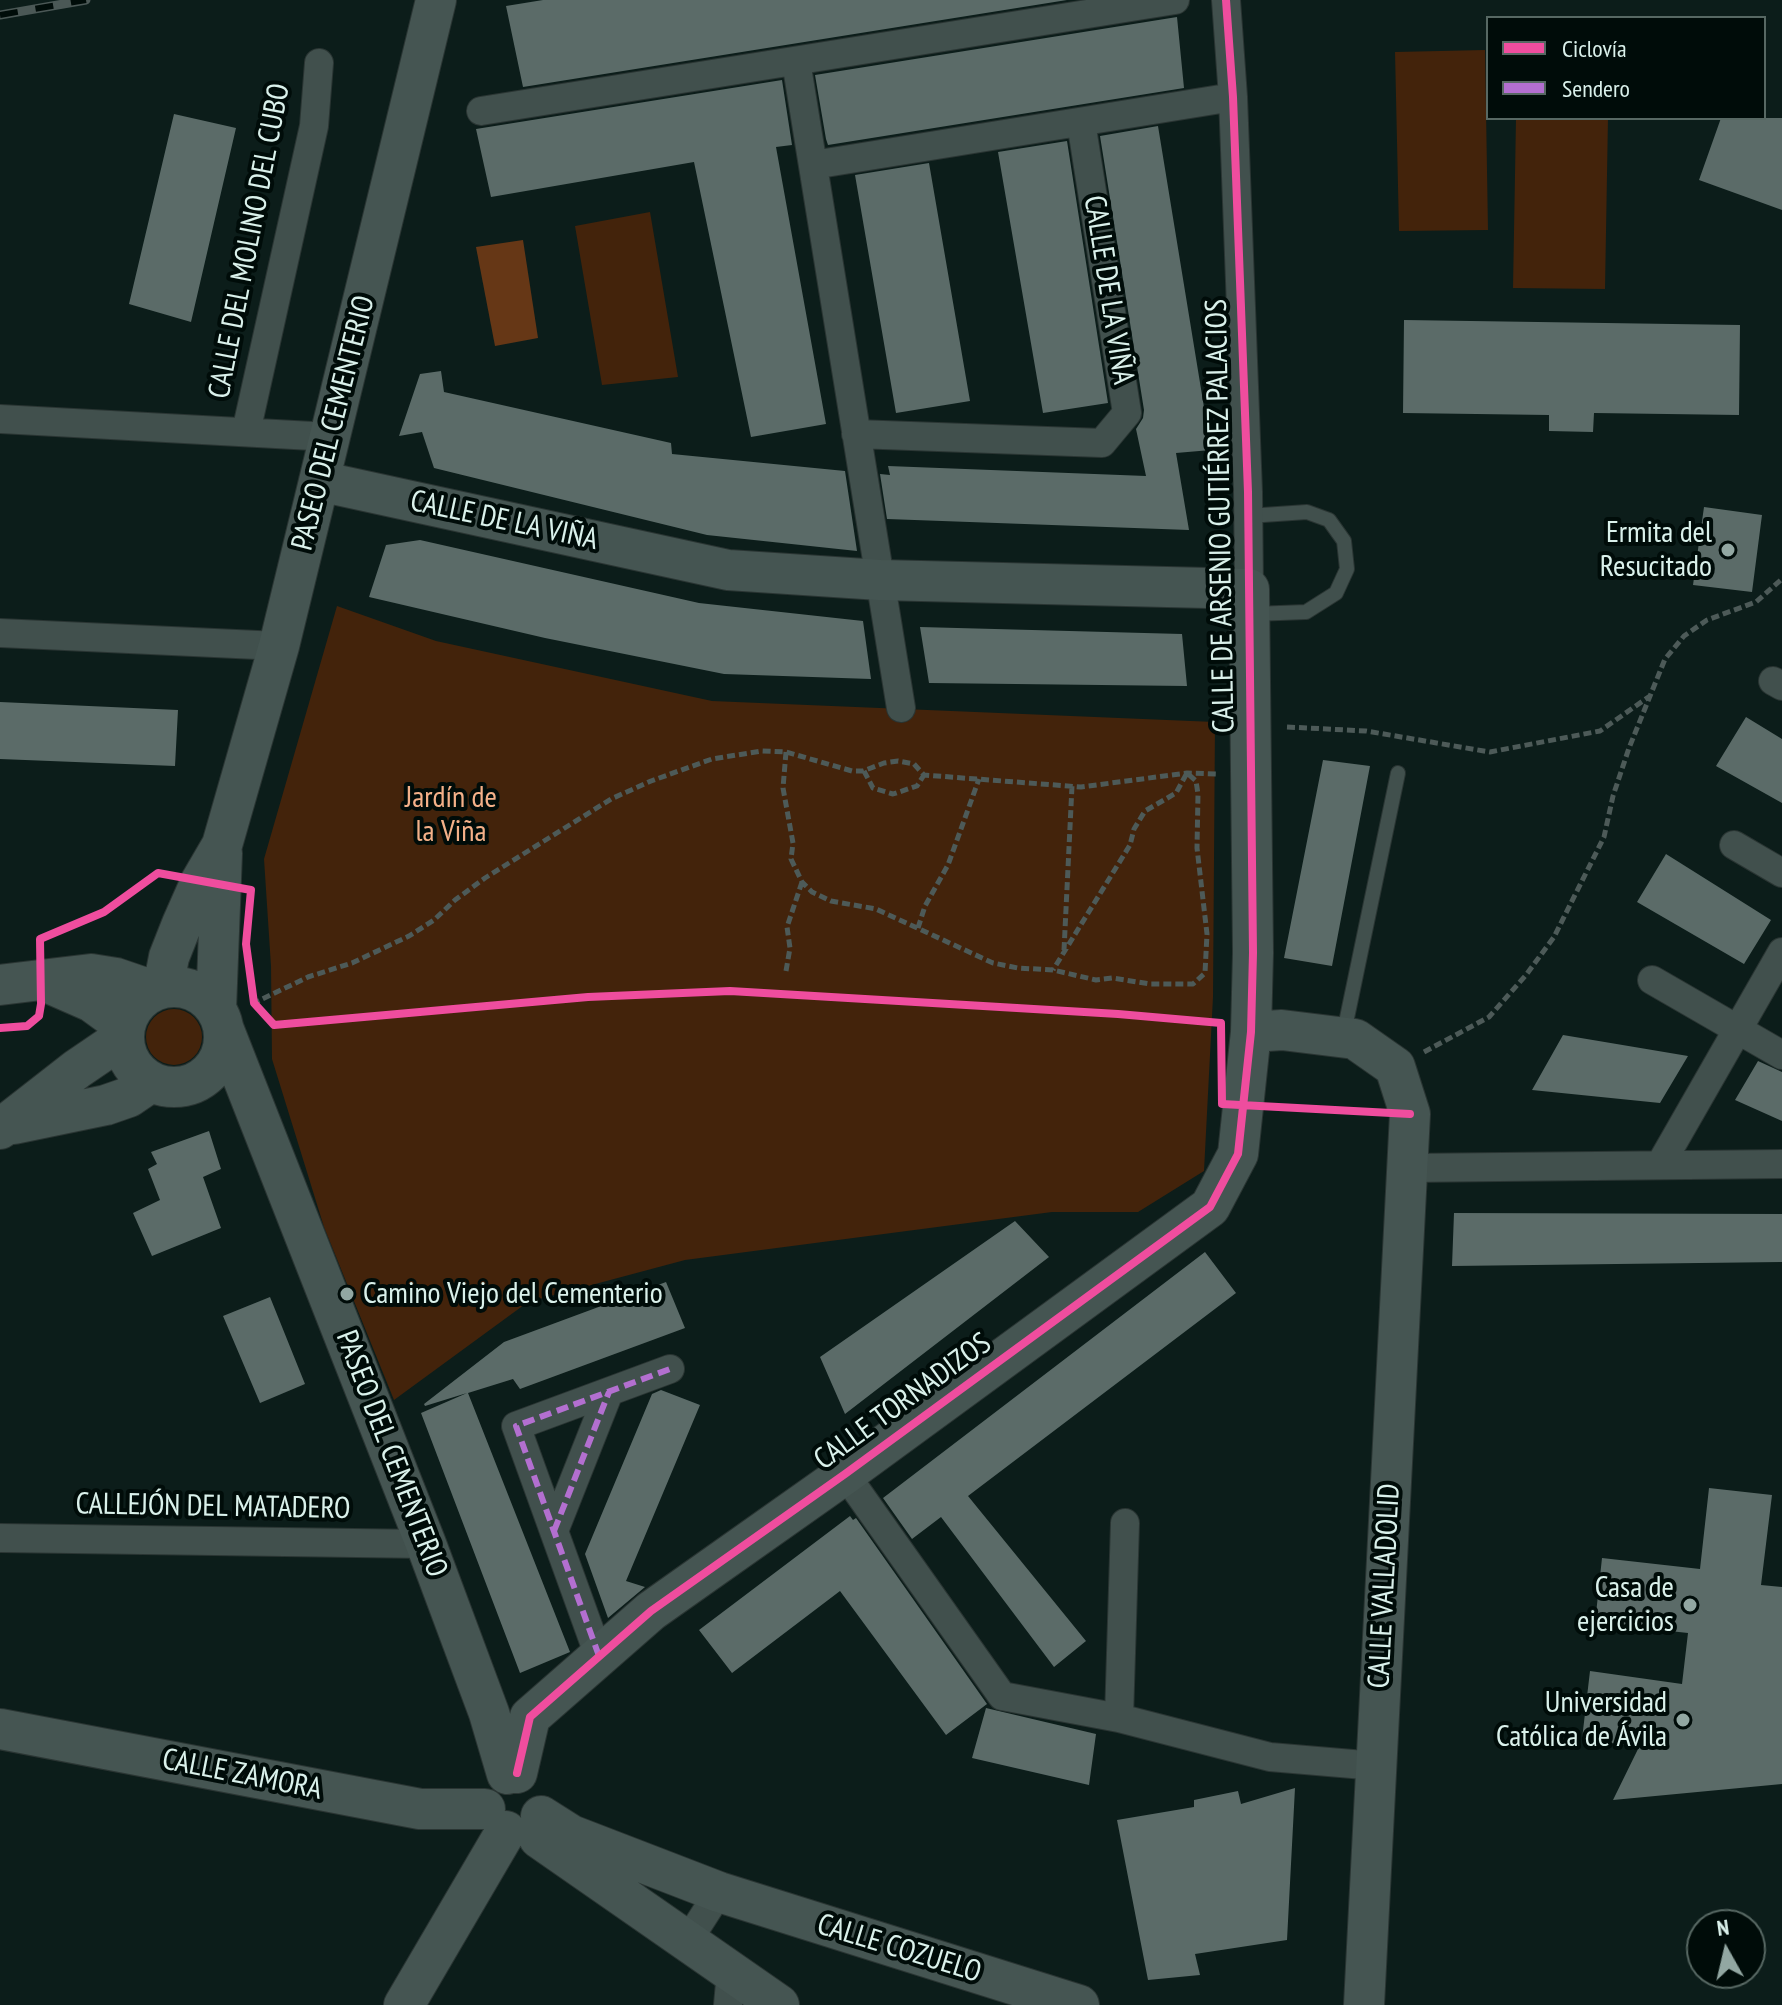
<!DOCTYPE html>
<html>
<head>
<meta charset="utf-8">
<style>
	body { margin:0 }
	#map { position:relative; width:1782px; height:2005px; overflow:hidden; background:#0c1d1a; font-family:"PT Sans Narrow",sans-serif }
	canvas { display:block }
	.legend { position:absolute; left:1486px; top:16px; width:280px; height:104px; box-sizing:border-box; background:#000c09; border:2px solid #576863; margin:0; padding:10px 14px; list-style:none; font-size:24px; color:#daf1eb }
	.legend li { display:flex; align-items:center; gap:16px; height:40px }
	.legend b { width:40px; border:2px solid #576863 }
	.north { position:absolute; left:1686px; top:1909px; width:80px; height:80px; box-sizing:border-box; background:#000c09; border:2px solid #576863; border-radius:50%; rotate:352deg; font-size:22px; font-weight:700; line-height:32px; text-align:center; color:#daf1eb }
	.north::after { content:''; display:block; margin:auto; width:28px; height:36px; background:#92a7a2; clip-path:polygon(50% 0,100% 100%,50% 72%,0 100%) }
</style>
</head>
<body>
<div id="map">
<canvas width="1782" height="2005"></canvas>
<ul class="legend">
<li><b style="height:10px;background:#ef4d9e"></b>Ciclovía</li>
<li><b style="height:10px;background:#b36fd0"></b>Sendero</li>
</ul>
<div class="north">N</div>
</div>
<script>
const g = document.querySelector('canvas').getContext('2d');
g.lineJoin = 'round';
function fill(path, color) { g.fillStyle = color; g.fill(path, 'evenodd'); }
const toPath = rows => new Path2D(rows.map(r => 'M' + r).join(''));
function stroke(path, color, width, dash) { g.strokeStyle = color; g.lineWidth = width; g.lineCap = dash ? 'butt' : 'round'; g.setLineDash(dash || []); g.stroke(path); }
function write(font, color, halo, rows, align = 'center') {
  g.font = font + ' "PT Sans Narrow",sans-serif'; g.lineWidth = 8; g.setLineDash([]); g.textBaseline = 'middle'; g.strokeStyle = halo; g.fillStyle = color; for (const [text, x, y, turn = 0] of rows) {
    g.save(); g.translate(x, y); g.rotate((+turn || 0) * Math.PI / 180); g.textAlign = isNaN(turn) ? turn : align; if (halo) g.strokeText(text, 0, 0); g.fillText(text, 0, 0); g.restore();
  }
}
const green = toPath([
	[1485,50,1488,230,1399,231,1395,52],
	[1516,118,1608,118,1605,289,1513,288],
	[650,212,678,377,602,385,575,226],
	[337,606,436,641,712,701,1215,722,1213,997,1204,1171,1138,1212,1052,1212,685,1260,528,1302,394,1400,324,1227,272,1059,271,966,264,859],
	'146 1037a28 28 0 1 1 56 0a28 28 0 1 1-56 0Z'
]);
const water = toPath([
	[523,240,538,338,495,346,476,247]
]);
const building = toPath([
	[543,0,1067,0,523,87,506,6],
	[1177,17,1184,88,828,145,826,139,815,75],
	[782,80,792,145,776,147,826,424,751,437,694,162,491,197,476,129],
	[174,114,236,128,191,322,129,304],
	[1721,118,1782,118,1782,210,1699,180],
	[1158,126,1211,450,1176,453,1189,530,887,519,880,474,890,475,888,466,1146,476,1136,429,1143,418,1144,410,1100,136],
	[1067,141,1108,403,1043,413,998,152],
	[929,163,970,401,896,413,855,175],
	[1404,320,1740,325,1739,415,1594,413,1593,432,1549,431,1549,415,1403,413],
	[441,371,444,392,671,443,672,454,845,471,857,551,707,535,434,468,422,432,399,436,420,374],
	[1704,507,1762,515,1752,592,1693,585],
	[420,540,699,603,863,621,871,679,724,674,545,638,369,597,386,545],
	[920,627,1182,634,1187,686,929,683],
	[0,702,178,710,175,766,0,759],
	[1746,717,1782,739,1782,803,1716,766],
	[1323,760,1370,766,1332,966,1284,958],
	[1666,854,1771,920,1744,964,1637,902],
	[1563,1035,1688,1056,1660,1103,1532,1090],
	[1758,1061,1782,1072,1782,1121,1735,1100],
	[209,1131,221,1169,203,1177,221,1228,152,1256,133,1213,160,1200,148,1169,157,1164,151,1152],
	[1454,1213,1782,1214,1782,1262,1452,1266],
	[1015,1221,1049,1257,845,1414,820,1357],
	[1205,1252,1236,1293,968,1496,1086,1641,1054,1667,941,1517,912,1539,883,1498],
	[666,1282,685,1328,520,1389,513,1379,468,1393,570,1652,520,1673,421,1413,467,1393,425,1406,424,1404,504,1342],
	[270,1297,305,1384,260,1403,223,1316],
	[661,1390,700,1405,626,1581,645,1587,608,1618,585,1554,652,1394],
	[1709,1488,1772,1495,1761,1585,1782,1587,1782,1784,1613,1800,1639,1747,1582,1739,1590,1671,1682,1684,1688,1633,1595,1623,1602,1558,1700,1569],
	[850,1516,853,1520,856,1518,987,1704,946,1735,840,1591,732,1673,699,1630],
	[986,1708,1096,1734,1089,1785,972,1758],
	[1295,1788,1287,1940,1195,1954,1200,1975,1148,1980,1117,1820,1194,1807,1194,1800,1238,1791,1241,1804]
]);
const path = toPath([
	[1287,727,1366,731,1490,752,1600,731,1650,696],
	[786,752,783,788,793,843,791,859,802,882,812,892,831,901,876,909,993,963,1018,968,1053,970,1096,980,1112,978,1150,984,1193,984,1205,973,1207,934,1197,848,1198,794,1196,781,1187,773,1176,793,1145,811,1134,829,1130,845,1053,970],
	[864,771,873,788,893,794,917,786,924,775],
	[918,928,925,906,948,865,979,779],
	[1064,950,1072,786],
	[786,971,790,948,787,927,802,882],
	[252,1004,308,977,352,963,409,936,434,920,455,900,485,878,611,799,651,781,712,759,762,751,786,752,852,771,863,771,884,763,898,761,914,764,924,775,1081,787,1187,773,1218,774],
	[1424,1052,1489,1017,1526,975,1554,937,1604,837,1613,796,1629,748,1665,659,1684,636,1707,620,1756,602,1782,579]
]);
const lane = toPath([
	[1248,516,1307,512,1329,520,1344,541,1347,569,1336,593,1306,612,1253,614],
	[1343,1037,1398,773]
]);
const street = toPath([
	[1226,0,1233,97,1248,492,1249,589],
	[796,61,901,708],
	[481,111,1175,0],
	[813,165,1233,97],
	[0,419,331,437],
	[246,432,314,126,319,63],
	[856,434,1102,443,1127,413,1081,122],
	[0,633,279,646],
	[1773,681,1782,686],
	[1734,845,1782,873],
	[1652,980,1782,1055],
	[1660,1165,1782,952],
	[1407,1168,1782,1164],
	[845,1474,1002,1696,1119,1718,1270,1757,1376,1766],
	[554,1531,609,1392],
	[0,1538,426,1544],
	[599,1656,516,1426,670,1369],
	[1119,1718,1125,1523],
	[687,1942,719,1892],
	[728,2005,731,1972]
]);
const secondary = toPath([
	[319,481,728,570,880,580,1249,589,1253,953,1251,1032,1238,1154,1210,1207,845,1474,651,1611,530,1717,517,1773],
	[44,981,92,1002,125,1026],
	[0,985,91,974,116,978,154,991],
	'124 1037a50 50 0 1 1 100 0a50 50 0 1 1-100 0Z',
	[163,988,169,957,182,924,201,881,222,845,279,646,436,0],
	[216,1009,222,853],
	[224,1030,426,1544,489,1713,507,1774],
	[1251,1032,1282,1030,1355,1039,1395,1067,1410,1114,1364,2005],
	[14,1124,106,1105,129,1097,151,1082],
	[0,1129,77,1069,124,1037],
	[0,1729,420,1809,485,1809],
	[541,1816,571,1835,719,1892,1079,2005],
	[539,1838,779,2005],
	[404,2005,506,1831]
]);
const rail = toPath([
	[0,15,86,0]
]);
const quiet = toPath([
	[554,1531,609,1392],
	[599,1656,516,1426,670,1369]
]);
const cycleway = toPath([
	[0,1028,27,1026,39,1016,41,1004,40,939,104,912,158,873,251,890,246,944,254,1003,274,1025,588,997,730,991,1118,1014,1221,1023,1222,1104,1410,1114],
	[517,1773,530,1717,651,1611,845,1474,1210,1207,1238,1154,1251,1032,1253,953,1248,492,1233,97,1226,0]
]);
const markers = [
	[1728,550,8,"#92a7a2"],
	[347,1294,8,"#92a7a2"],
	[1690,1605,8,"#92a7a2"],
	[1683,1720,8,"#92a7a2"]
];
const streetNames = [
	["CALLE DEL MOLINO DEL CUBO",250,241,-79],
	["CALLE DE LA VIÑA",1108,290,81],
	["PASEO DEL CEMENTERIO",334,423,-76],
	["CALLE DE ARSENIO GUTIÉRREZ PALACIOS",1221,516,-91],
	["CALLE DE LA VIÑA",504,521,12],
	["CALLE TORNADIZOS",903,1402,-36],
	["PASEO DEL CEMENTERIO",391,1454,69],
	["CALLEJÓN DEL MATADERO",213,1507,1],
	["CALLE VALLADOLID",1385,1586,-87],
	["CALLE ZAMORA",242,1775,11],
	["CALLE COZUELO",899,1949,17]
];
const poiNames = [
	["Ermita del",1712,533],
	["Resucitado",1712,567],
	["Camino Viejo del Cementerio",363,1294,"left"],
	["Casa de",1674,1588],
	["ejercicios",1674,1622],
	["Universidad",1667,1703],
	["Católica de Ávila",1667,1737]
];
const parkNames = [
	["Jardín de",451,798],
	["la Viña",451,832]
];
fill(green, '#43230b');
fill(water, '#663716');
fill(building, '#5b6b68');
stroke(lane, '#2a3533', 16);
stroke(street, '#2a3533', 30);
stroke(secondary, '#2a3533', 42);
stroke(path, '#4d5a58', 5, [8, 4]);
stroke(lane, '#41504d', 14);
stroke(street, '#41504d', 28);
stroke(secondary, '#455552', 40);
stroke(rail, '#4b5856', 9);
stroke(rail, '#000c09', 6, [18]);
stroke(quiet, '#b36fd0', 6, [12, 6]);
stroke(cycleway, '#ef4d9e', 8);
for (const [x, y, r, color] of markers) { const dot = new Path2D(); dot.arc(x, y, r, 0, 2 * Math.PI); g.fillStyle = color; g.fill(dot); stroke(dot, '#000c09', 3); }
write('30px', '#daf1eb', '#000c09', streetNames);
write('30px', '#daf1eb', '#000c09', poiNames, 'right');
write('30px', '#f4b189', '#000c09', parkNames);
</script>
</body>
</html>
